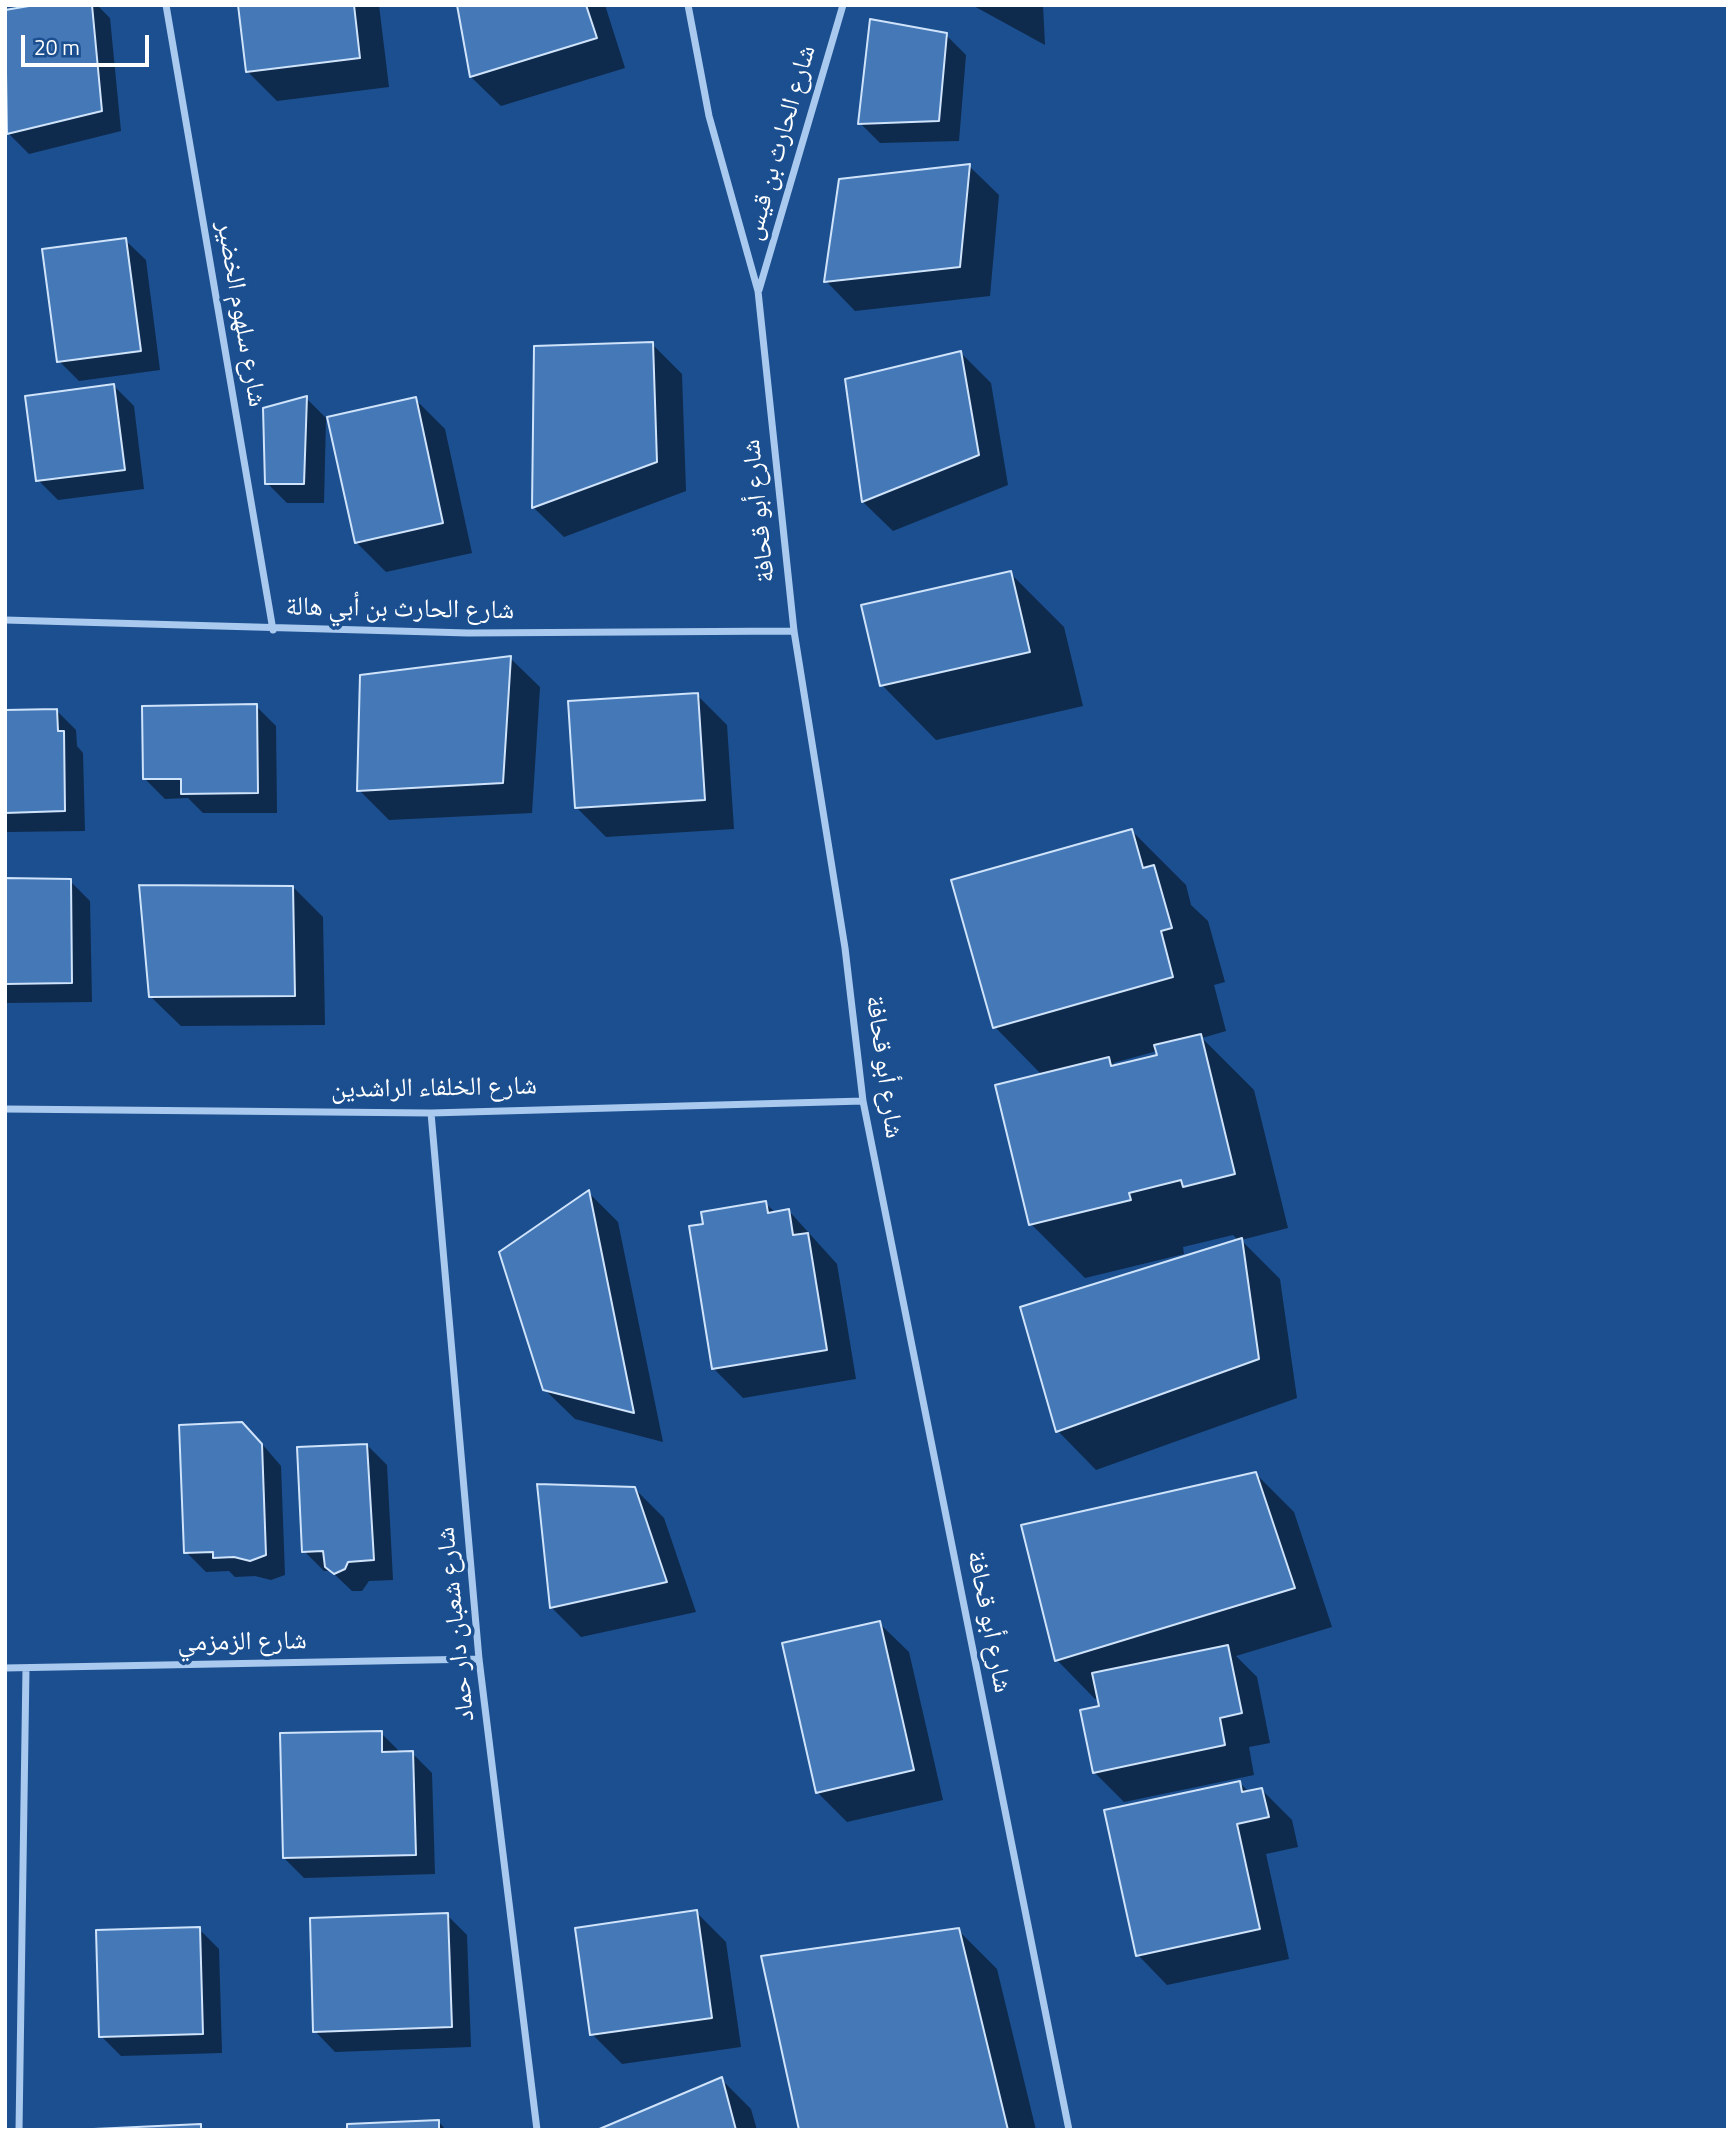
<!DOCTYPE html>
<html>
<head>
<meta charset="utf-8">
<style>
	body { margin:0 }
	#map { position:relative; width:1733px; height:2135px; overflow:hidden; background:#1b4f8f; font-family:"Titillium Web",sans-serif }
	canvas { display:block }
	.frame { position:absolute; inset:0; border:7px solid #fff; pointer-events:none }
	.scale { position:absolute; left:21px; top:35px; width:128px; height:32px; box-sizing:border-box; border:4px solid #fff; border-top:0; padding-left:9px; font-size:21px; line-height:24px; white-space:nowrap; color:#fff; -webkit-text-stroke:5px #1b4f8f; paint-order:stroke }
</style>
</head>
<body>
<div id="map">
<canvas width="1733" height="2135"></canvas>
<div class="frame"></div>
<div class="scale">20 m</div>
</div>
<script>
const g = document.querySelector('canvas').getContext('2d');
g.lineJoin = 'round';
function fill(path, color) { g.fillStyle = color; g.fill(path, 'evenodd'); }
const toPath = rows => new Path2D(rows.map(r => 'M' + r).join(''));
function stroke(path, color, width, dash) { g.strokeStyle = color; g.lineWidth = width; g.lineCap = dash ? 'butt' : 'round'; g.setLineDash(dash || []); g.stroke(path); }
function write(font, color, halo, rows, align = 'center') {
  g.font = font + ' "Titillium Web","Noto Naskh Arabic",sans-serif'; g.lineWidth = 7; g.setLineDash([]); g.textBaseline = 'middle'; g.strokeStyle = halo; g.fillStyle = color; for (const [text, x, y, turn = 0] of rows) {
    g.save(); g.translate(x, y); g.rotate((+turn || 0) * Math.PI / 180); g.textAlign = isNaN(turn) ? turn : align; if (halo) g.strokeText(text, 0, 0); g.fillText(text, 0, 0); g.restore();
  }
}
const shadow = toPath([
	[46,5,97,5,110,18,121,131,29,154,9,134,5,120,5,12],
	[240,5,379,5,389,87,277,101,247,71],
	[459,5,605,5,625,68,501,106,471,77],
	[972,5,1043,5,1045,45],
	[946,35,966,55,959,141,880,143,860,123],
	[969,166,999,195,990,296,855,311,826,281],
	[125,240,146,260,160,370,79,381,59,361],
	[652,344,682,374,686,491,564,537,534,508,536,347],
	[961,353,991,383,1008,485,893,531,863,502,847,380],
	[114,386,134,406,144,489,58,500,38,480],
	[306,398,326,418,324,503,287,503,267,483],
	[415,399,445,429,472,553,386,572,356,542],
	[1010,573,1064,627,1083,706,936,740,882,685],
	[510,658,540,687,532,813,389,820,359,790],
	[697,695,727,725,734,829,606,837,576,807],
	[256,706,276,726,277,813,203,813,188,798,165,799,145,779],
	[56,710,76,730,77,746,83,753,85,831,5,832,5,711],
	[1132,831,1186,885,1191,905,1208,921,1225,982,1214,985,1226,1031,1202,1038,1254,1090,1288,1228,1241,1240,1280,1279,1297,1398,1096,1470,1058,1431,1239,1241,1233,1235,1183,1247,1184,1254,1085,1278,1031,1224,1042,1075,995,1027],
	[1157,1051,1159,1056,1116,1066,1113,1063],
	[5,880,70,881,90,901,92,1002,5,1003],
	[293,887,323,917,325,1025,181,1026,151,997],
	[588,1192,618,1222,663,1442,575,1419,544,1389],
	[765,1203,776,1213,789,1211,837,1264,856,1379,743,1398,713,1368,705,1225],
	[262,1444,281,1466,285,1575,271,1580,255,1576,235,1577,229,1571,206,1572,186,1552],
	[367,1445,387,1465,393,1580,369,1581,362,1591,352,1591,331,1571,324,1571,304,1551],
	[1255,1473,1294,1512,1332,1627,1236,1656,1257,1677,1270,1743,1249,1747,1254,1775,1124,1802,1094,1772,1101,1708,1099,1698,1095,1699,1057,1660],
	[634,1488,664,1518,696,1612,581,1637,551,1607],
	[879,1623,909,1652,943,1800,847,1822,817,1792],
	[381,1733,401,1753,412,1753,432,1773,435,1874,304,1878,284,1858],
	[1239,1782,1250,1793,1262,1790,1292,1820,1298,1847,1266,1854,1289,1959,1167,1985,1138,1955],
	[696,1912,726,1942,741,2047,622,2064,592,2034],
	[447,1915,467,1935,471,2047,335,2052,315,2031],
	[199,1929,219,1949,222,2053,121,2056,101,2036],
	[958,1930,997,1969,1036,2130,801,2130],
	[721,2079,751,2109,757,2130,601,2130],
	[438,2121,446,2130,349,2130]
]);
const building = toPath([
	[35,5,92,5,102,111,7,134,5,10,35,5],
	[238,5,354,5,360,58,246,72,238,5],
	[457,5,586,5,597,38,470,77,457,5],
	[870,19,947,33,939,121,858,124,870,19],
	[970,164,960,267,824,282,839,179,970,164],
	[126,238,141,351,57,362,42,249,126,238],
	[653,342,657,462,532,508,534,346,653,342],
	[961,351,979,455,862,502,845,379,961,351],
	[114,384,125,470,36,481,25,396,114,384],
	[307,396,304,484,265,484,263,408,307,396],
	[416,397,443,523,355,543,327,417,416,397],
	[1011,571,1030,652,880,686,861,605,1011,571],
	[511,656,503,783,357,791,360,675,511,656],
	[698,693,705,800,575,808,568,701,698,693],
	[257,704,258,793,181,794,181,779,143,779,142,706,257,704],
	[57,709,58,731,64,731,65,811,5,813,5,710,57,709],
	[1132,829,1143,868,1154,865,1172,928,1161,931,1173,977,993,1028,951,880,1132,829],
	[5,878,71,879,72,983,5,984,5,878],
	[139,885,293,886,295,996,149,997,139,885],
	[1201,1034,1235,1174,1183,1187,1181,1180,1129,1193,1131,1200,1029,1225,995,1085,1109,1057,1111,1066,1157,1055,1154,1045,1201,1034],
	[589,1190,634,1413,543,1390,499,1252,589,1190],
	[766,1201,768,1213,789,1209,793,1235,808,1233,827,1350,712,1369,689,1226,703,1224,701,1212,766,1201],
	[1242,1238,1259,1359,1056,1432,1020,1307,1242,1238],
	[242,1422,262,1444,266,1555,250,1561,234,1557,213,1558,213,1552,184,1553,179,1425,242,1422],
	[367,1444,374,1560,348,1562,345,1569,334,1574,325,1567,323,1551,302,1552,297,1447,367,1444],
	[1256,1472,1295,1588,1055,1661,1021,1525,1256,1472],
	[537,1484,635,1487,667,1582,550,1608,537,1484],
	[880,1621,914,1770,816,1793,782,1643,880,1621],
	[1228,1645,1242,1713,1220,1718,1225,1745,1093,1773,1080,1710,1099,1706,1092,1673,1228,1645],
	[382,1731,382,1752,413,1751,416,1855,283,1858,280,1733,382,1731],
	[1240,1781,1242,1792,1262,1788,1269,1817,1237,1824,1260,1929,1136,1956,1104,1810,1240,1781],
	[697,1910,712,2018,590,2035,575,1928,697,1910],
	[448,1913,452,2027,313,2032,310,1918,448,1913],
	[200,1927,203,2034,99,2037,96,1930,200,1927],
	[959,1928,1008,2130,799,2130,761,1956,959,1928],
	[722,2077,736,2130,597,2130,722,2077],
	[439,2120,439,2130,347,2130,347,2124,439,2120],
	[201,2124,201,2130,72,2130,201,2124]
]);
const street = toPath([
	[166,5,273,630],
	[688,5,709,116,758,291,794,631,845,948,863,1101,1069,2130],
	[759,290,843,5],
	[5,620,468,633,794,631],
	[5,1109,431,1113,863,1101],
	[431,1113,479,1659,537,2130],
	[5,1668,479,1659],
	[19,2130,26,1668]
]);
const streetNames = [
	["شارع الحارث بن قيس",781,143,-74],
	["شارع سلهوم الخضير",240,314,80],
	["شارع أبو قحافة",760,511,-96],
	["شارع الحارث بن أبي هالة",400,610,1],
	["شارع أبو قحافة",883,1067,82],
	["شارع الخلفاء الراشدين",434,1089,-1],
	["شارع أبو قحافة",988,1622,79],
	["شارع شعبان دار حماد",457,1624,-96],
	["شارع الزمزمي",242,1643,-1]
];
fill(shadow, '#0007');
fill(building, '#4478b7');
stroke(building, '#cfe3fa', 2);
stroke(street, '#a9c9ee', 7);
write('26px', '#fff', '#1b4f8f', streetNames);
</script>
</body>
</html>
